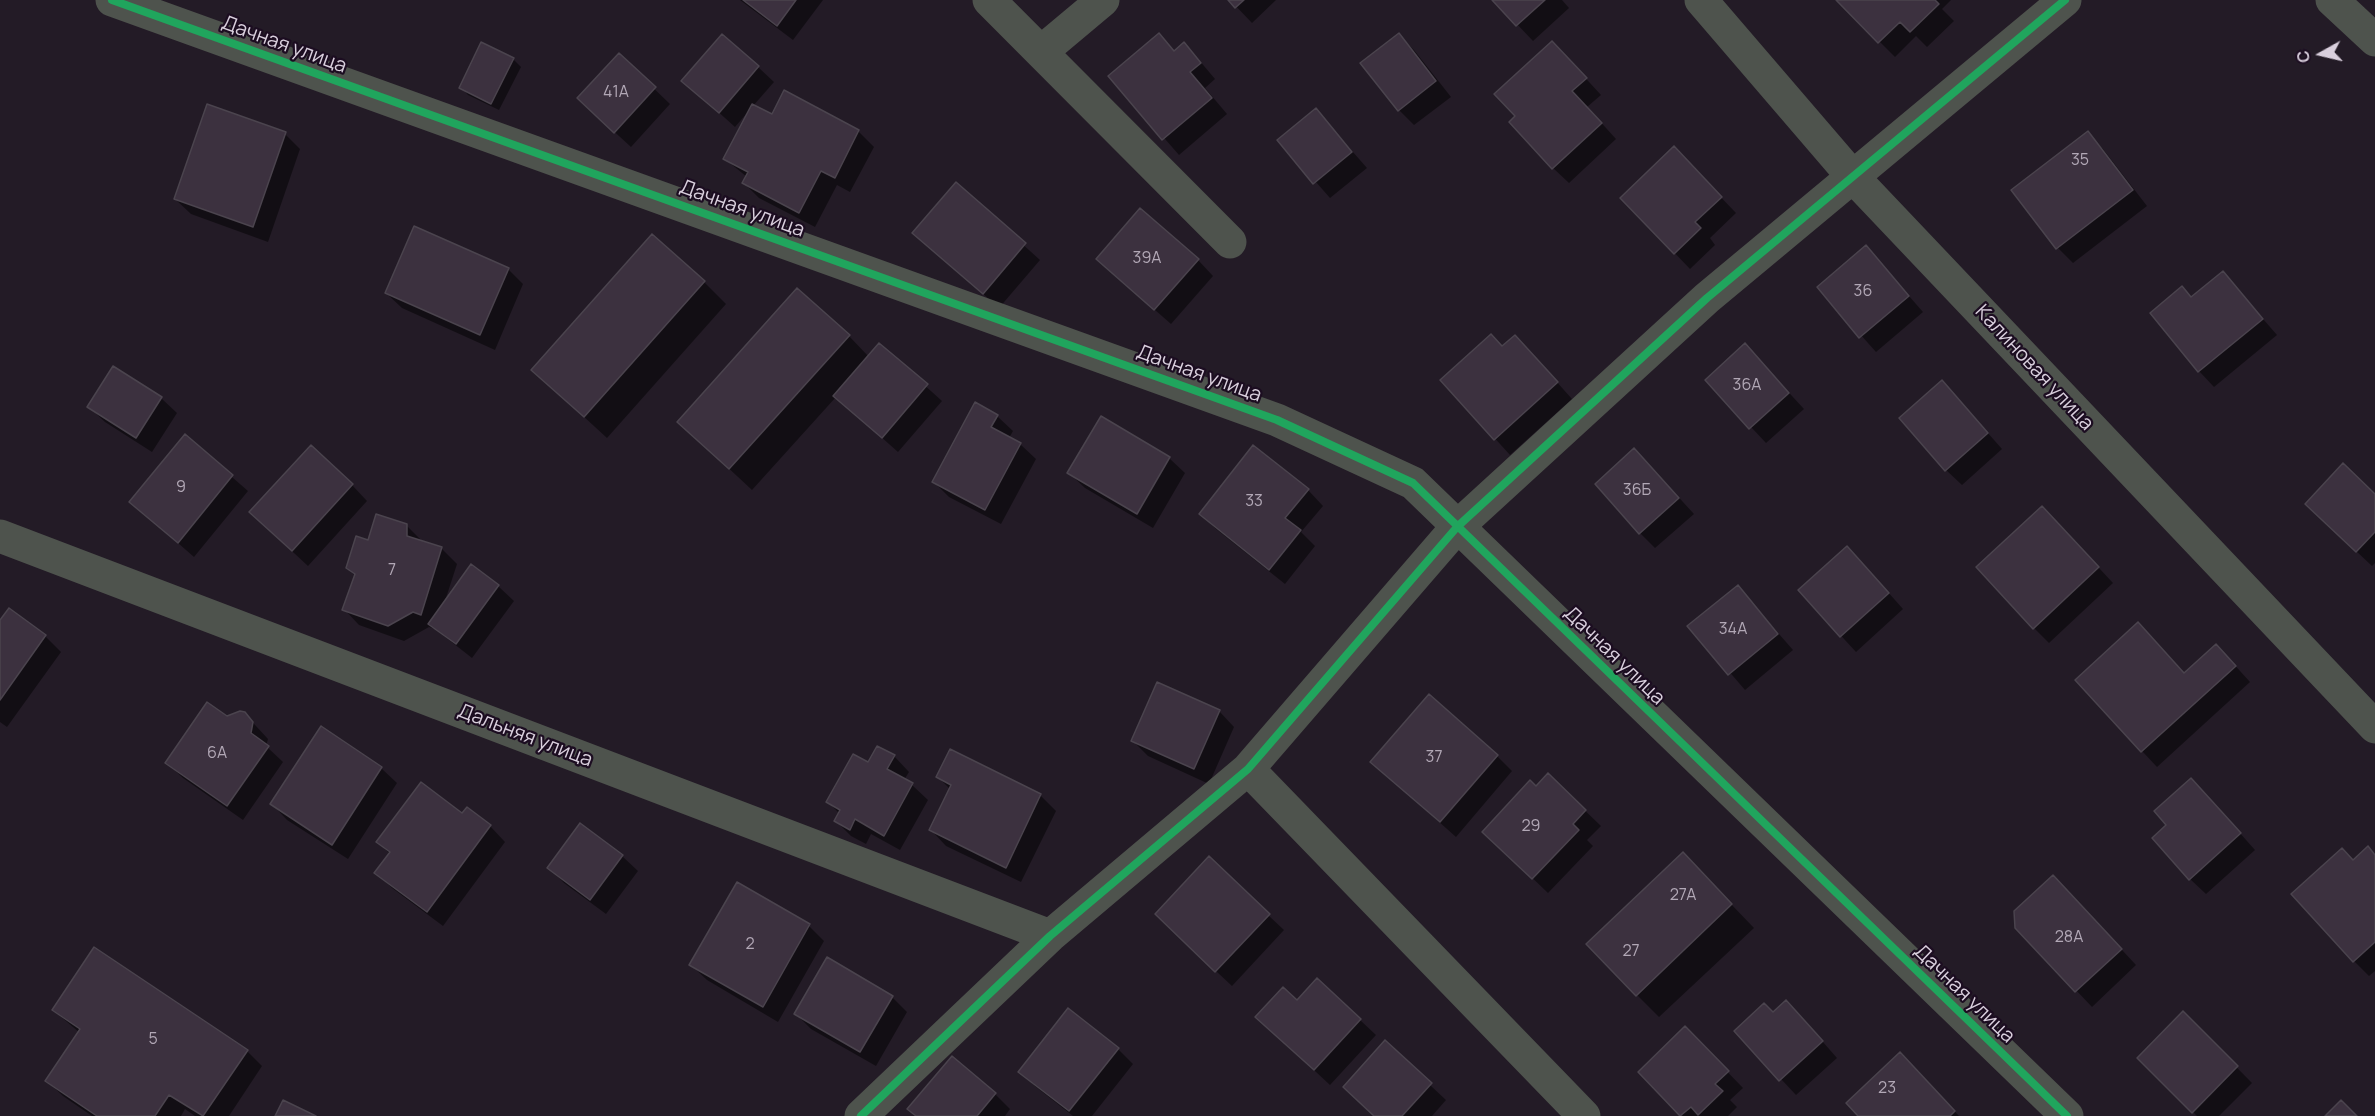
<!DOCTYPE html>
<html>
<head>
<meta charset="utf-8">
<style>
	body { margin:0 }
	#map { position:relative; width:2375px; height:1116px; overflow:hidden; background:#231b26; font-family:Manrope,sans-serif }
	canvas { display:block }
	.north { position:absolute; left:2291px; top:24px; width:60px; height:60px; -webkit-text-stroke:4px #1c0d21; paint-order:stroke; rotate:262deg; font-size:16px; font-weight:700; line-height:24px; text-align:center; color:#d9cfdd }
	.north::after { content:''; display:block; margin:auto; width:21px; height:27px; background:#d9cfdd; clip-path:polygon(50% 0,100% 100%,50% 72%,0 100%) }
</style>
</head>
<body>
<div id="map">
<canvas width="2375" height="1116"></canvas>
<div class="north">С</div>
</div>
<script>
const g = document.querySelector('canvas').getContext('2d');
g.lineJoin = 'round';
function fill(path, color) { g.fillStyle = color; g.fill(path, 'evenodd'); }
const toPath = rows => new Path2D(rows.map(r => 'M' + r).join(''));
function stroke(path, color, width, dash) { g.strokeStyle = color; g.lineWidth = width; g.lineCap = dash ? 'butt' : 'round'; g.setLineDash(dash || []); g.stroke(path); }
function write(font, color, halo, rows, align = 'center') {
  g.font = font + ' Manrope,sans-serif'; g.lineWidth = 4.5; g.setLineDash([]); g.textBaseline = 'middle'; g.strokeStyle = halo; g.fillStyle = color; for (const [text, x, y, turn = 0] of rows) {
    g.save(); g.translate(x, y); g.rotate((+turn || 0) * Math.PI / 180); g.textAlign = isNaN(turn) ? turn : align; if (halo) g.strokeText(text, 0, 0); g.fillText(text, 0, 0); g.restore();
  }
}
const shadow = toPath([
	[740,0,823,0,793,40],
	[1230,0,1276,0,1252,23],
	[1494,0,1562,0,1569,8,1533,41],
	[1838,0,1951,0,1942,9,1954,21,1927,47,1916,36,1895,57],
	[1159,35,1175,52,1184,44,1199,60,1215,79,1205,88,1227,114,1179,155,1110,76],
	[1399,35,1414,50,1451,97,1414,125,1399,110],
	[619,55,670,104,631,147,595,114],
	[1567,58,1601,95,1587,107,1616,139,1569,183,1553,168],
	[513,59,521,67,499,110,468,95,461,87],
	[758,67,774,82,753,106,772,116,784,92,858,131,874,147,850,192,837,185,815,227,759,198,744,183,747,177,725,159,747,113,735,127,684,81],
	[1316,110,1367,168,1330,198,1279,140],
	[2087,133,2103,149,2147,206,2073,263,2058,248,2013,191],
	[285,134,300,149,268,242,191,214,175,199],
	[1689,164,1736,213,1710,238,1715,245,1690,269,1622,198],
	[956,184,1040,260,999,308,914,233],
	[1866,247,1923,312,1876,352,1819,288],
	[1198,260,1213,276,1171,324,1114,274],
	[508,269,523,284,495,350,402,308,386,293],
	[2223,273,2277,335,2214,387,2199,371,2152,313,2192,298],
	[704,282,726,304,607,438,533,370],
	[849,336,869,357,880,345,942,401,898,452,836,397,752,490,679,422],
	[1745,345,1804,409,1766,443,1707,380],
	[1503,348,1530,352,1572,399,1510,455,1442,380],
	[161,398,177,413,152,452,105,422,89,407],
	[1957,398,2002,449,1962,485,1946,470],
	[997,416,1013,431,1009,438,1020,444,1036,459,1001,524,949,497,934,482],
	[185,436,248,491,194,557,131,502],
	[1169,458,1185,473,1153,528,1085,488,1069,473],
	[1650,466,1694,514,1655,548,1640,533],
	[352,485,367,501,308,566,267,528],
	[1308,490,1323,506,1301,532,1315,546,1285,584,1216,529,1201,514],
	[2375,496,2375,563,2372,566,2322,519],
	[2057,523,2113,583,2049,643,2034,628],
	[406,525,422,541,441,548,457,564,445,601,498,586,514,601,472,658,435,629,429,627,404,641,359,625,344,609,356,575,348,567,369,542],
	[1863,564,1903,609,1856,652,1800,591],
	[1738,587,1793,650,1745,690,1690,626],
	[9,610,45,636,61,652,7,727,0,722,0,623],
	[2231,661,2250,682,2157,767,2142,751,2185,674],
	[1219,711,1234,727,1209,784,1148,756,1133,741],
	[244,713,268,739,266,746,283,762,243,820,183,778,167,763,226,717],
	[894,756,909,772,904,780,912,785,928,800,900,850,871,834,866,844,851,836,836,821,840,814,828,802,868,764],
	[1497,756,1512,771,1456,837,1372,762],
	[381,768,397,783,348,859,287,820,272,804],
	[1548,775,1601,826,1587,840,1593,846,1548,893,1500,847,1536,788],
	[938,777,1040,795,1056,811,1021,882,946,846,931,830,951,790],
	[2206,795,2255,850,2206,894,2190,879],
	[462,815,490,826,505,842,443,926,392,888,376,872,390,854,378,842],
	[580,825,622,856,638,871,606,914,564,883,549,867],
	[2375,856,2375,971,2369,976,2354,961,2353,862],
	[1705,877,1754,928,1659,1017,1637,995],
	[2068,892,2136,965,2092,1007,2017,928],
	[1268,915,1284,930,1232,986,1172,930],
	[809,926,824,941,778,1022,707,980,691,965],
	[892,997,907,1012,876,1066,811,1029,795,1013],
	[1297,1002,1360,1020,1376,1035,1330,1085,1273,1032],
	[53,1010,247,1051,262,1066,229,1116,195,1116,185,1109,181,1116,92,1116,63,1096,47,1081,80,1033],
	[2183,1013,2252,1083,2219,1116,2197,1116,2139,1058],
	[1773,1014,1801,1017,1837,1058,1796,1095,1736,1031],
	[1685,1028,1743,1088,1730,1100,1737,1107,1728,1116,1683,1116,1640,1072],
	[1385,1043,1446,1100,1432,1116,1375,1116],
	[1118,1049,1133,1064,1092,1116,1073,1116,1036,1087,1020,1072],
	[1915,1069,1959,1116,1860,1116],
	[995,1094,1010,1109,1005,1116,917,1116]
]);
const building = toPath([
	[743,0,796,0,777,26,743,0],
	[1228,0,1244,0,1235,8,1228,0],
	[1492,0,1545,0,1516,26,1492,0],
	[1836,0,1935,0,1939,4,1910,32,1900,22,1878,43,1836,0],
	[1159,33,1174,51,1184,42,1201,63,1190,72,1212,98,1162,140,1108,76,1159,33],
	[1399,33,1436,81,1398,111,1360,63,1399,33],
	[722,34,759,66,719,113,681,81,722,34],
	[1552,41,1587,78,1572,91,1602,123,1552,169,1509,122,1515,116,1494,94,1552,41],
	[481,42,514,58,491,104,459,88,481,42],
	[619,53,656,87,614,133,577,98,619,53],
	[784,90,859,130,835,178,821,171,799,213,742,183,748,172,723,159,752,104,772,114,784,90],
	[207,104,286,132,253,227,174,199,207,104],
	[1316,108,1352,152,1313,184,1277,140,1316,108],
	[2088,131,2133,190,2056,249,2011,190,2088,131],
	[1674,146,1722,197,1695,222,1701,228,1674,254,1620,198,1674,146],
	[956,182,1026,243,983,294,912,233,956,182],
	[1140,208,1199,259,1154,310,1096,259,1140,208],
	[414,226,509,268,480,335,385,293,414,226],
	[652,234,705,281,584,417,531,370,652,234],
	[1866,245,1909,296,1859,338,1817,287,1866,245],
	[2223,271,2263,319,2198,372,2150,313,2182,286,2191,297,2223,271],
	[797,288,850,335,729,469,677,422,797,288],
	[1491,334,1502,346,1515,335,1558,382,1494,440,1440,380,1491,334],
	[879,343,928,384,882,438,833,396,879,343],
	[1745,343,1789,393,1749,429,1705,380,1745,343],
	[113,366,162,397,136,438,87,407,113,366],
	[1942,380,1988,433,1945,471,1899,418,1942,380],
	[975,402,998,415,991,427,1021,443,985,510,932,482,975,402],
	[1101,416,1170,457,1137,514,1067,473,1101,416],
	[185,434,233,475,178,543,129,502,185,434],
	[311,445,353,484,292,551,249,512,311,445],
	[1253,445,1309,489,1285,518,1301,530,1269,570,1199,514,1253,445],
	[1634,448,1679,498,1639,534,1595,484,1634,448],
	[2343,463,2375,494,2375,532,2356,552,2305,504,2343,463],
	[2042,506,2099,567,2033,629,1976,567,2042,506],
	[376,514,407,524,407,536,442,547,421,615,413,612,388,626,342,610,355,574,346,568,356,536,368,540,376,514],
	[1847,546,1889,593,1840,637,1798,590,1847,546],
	[471,564,499,585,456,644,428,624,471,564],
	[1738,585,1778,634,1728,675,1687,626,1738,585],
	[9,608,46,635,0,700,0,620,9,608],
	[2138,622,2184,673,2216,644,2236,666,2141,752,2075,680,2138,622],
	[1157,682,1220,710,1194,769,1131,741,1157,682],
	[1429,694,1498,755,1440,822,1370,762,1429,694],
	[207,702,227,716,240,711,245,712,253,722,251,733,269,746,227,806,165,763,207,702],
	[321,726,382,767,332,845,270,804,321,726],
	[877,746,895,755,887,769,913,783,884,836,855,819,850,830,834,821,840,810,826,802,853,754,868,762,877,746],
	[950,749,1041,794,1006,868,929,830,951,785,936,777,950,749],
	[1548,773,1586,810,1573,824,1579,830,1532,879,1482,832,1530,780,1536,786,1548,773],
	[2191,778,2241,833,2189,880,2152,838,2166,825,2154,811,2191,778],
	[421,782,462,813,467,807,491,825,427,912,374,873,390,852,376,842,421,782],
	[580,823,623,855,590,900,547,868,580,823],
	[2368,846,2375,855,2375,942,2353,962,2291,894,2342,848,2353,860,2368,846],
	[1683,852,1732,904,1636,996,1586,944,1683,852],
	[1209,856,1270,914,1215,972,1155,914,1209,856],
	[2053,875,2122,949,2075,992,2015,928,2014,911,2053,875],
	[737,882,810,924,763,1007,689,965,737,882],
	[94,947,248,1050,203,1116,169,1095,155,1116,97,1116,45,1081,80,1029,52,1010,94,947],
	[827,957,893,996,860,1052,794,1014,827,957],
	[1317,978,1361,1019,1314,1070,1255,1017,1283,987,1297,1000,1317,978],
	[1786,1000,1823,1041,1779,1081,1734,1031,1764,1003,1773,1012,1786,1000],
	[1068,1008,1119,1048,1069,1111,1018,1072,1068,1008],
	[2183,1011,2238,1066,2192,1113,2137,1058,2183,1011],
	[1685,1026,1729,1071,1715,1084,1723,1091,1698,1115,1691,1107,1680,1116,1638,1072,1685,1026],
	[1385,1040,1432,1083,1402,1116,1374,1116,1343,1087,1385,1040],
	[1900,1052,1955,1111,1950,1116,1858,1116,1846,1103,1900,1052],
	[952,1056,996,1093,977,1116,916,1116,907,1109,952,1056],
	[283,1100,316,1116,275,1116,283,1100],
	[2341,1100,2357,1116,2325,1116,2341,1100]
]);
const minor = toPath([
	[112,0,1277,420,1413,483,2067,1116],
	[989,0,1230,242],
	[1701,0,1853,177,2375,727],
	[2332,0,2375,40],
	[1041,52,1103,0],
	[0,536,1050,936],
	[1248,769,1584,1116],
	[861,1116,1050,936,1248,769,1457,527,1707,298,2065,0]
]);
const cycleway = toPath([
	[112,0,1277,420,1413,483,2067,1116],
	[861,1116,1050,936,1248,769,1457,527,1707,298,2065,0]
]);
const numberNames = [
	["41А",616,93],
	["35",2080,161],
	["39А",1147,259],
	["36",1863,292],
	["36А",1747,386],
	["9",181,488],
	["36Б",1637,491],
	["33",1254,502],
	["7",392,571],
	["34А",1733,630],
	["6А",217,754],
	["37",1434,758],
	["29",1531,827],
	["27А",1683,896],
	["28А",2069,938],
	["2",750,945],
	["27",1631,952],
	["5",153,1040],
	["23",1887,1089]
];
const streetNames = [
	["Дачная улица",284,45,20],
	["Дачная улица",742,209,20],
	["Калиновая улица",2034,368,47],
	["Дачная улица",1199,374,20],
	["Дачная улица",1614,656,44],
	["Дальняя улица",525,736,21],
	["Дачная улица",1964,994,44]
];
fill(shadow, '#0007');
fill(building, '#3c313f');
stroke(building, '#4b444e', 1.5);
stroke(minor, '#4e534d', 33);
stroke(cycleway, '#20a55d', 8);
write('16px', '#b2a8b6', null, numberNames);
write('20px', '#d9cfdd', '#1c0d21', streetNames);
</script>
</body>
</html>
